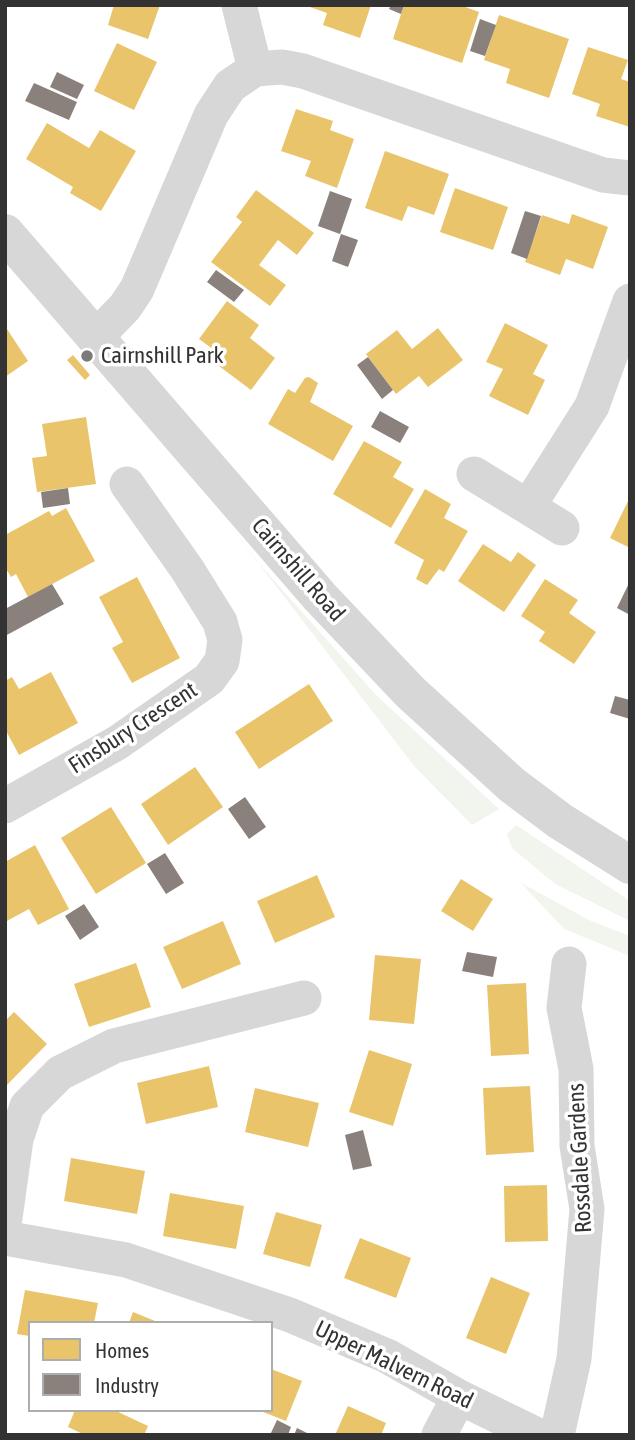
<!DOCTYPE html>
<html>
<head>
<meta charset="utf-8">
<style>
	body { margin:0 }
	#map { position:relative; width:635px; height:1440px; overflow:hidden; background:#fff; font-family:"Asap Condensed",sans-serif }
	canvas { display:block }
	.frame { position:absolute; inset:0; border:7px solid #333; pointer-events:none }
	.legend { position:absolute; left:28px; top:1321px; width:245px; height:91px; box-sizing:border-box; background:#fff; border:2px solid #adadad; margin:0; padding:9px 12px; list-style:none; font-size:21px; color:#333 }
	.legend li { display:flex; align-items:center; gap:14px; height:35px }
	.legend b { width:35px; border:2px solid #adadad }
</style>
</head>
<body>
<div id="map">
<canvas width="635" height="1440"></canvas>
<div class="frame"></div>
<ul class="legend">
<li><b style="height:19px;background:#e9c46a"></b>Homes</li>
<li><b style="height:19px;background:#8a817c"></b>Industry</li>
</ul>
</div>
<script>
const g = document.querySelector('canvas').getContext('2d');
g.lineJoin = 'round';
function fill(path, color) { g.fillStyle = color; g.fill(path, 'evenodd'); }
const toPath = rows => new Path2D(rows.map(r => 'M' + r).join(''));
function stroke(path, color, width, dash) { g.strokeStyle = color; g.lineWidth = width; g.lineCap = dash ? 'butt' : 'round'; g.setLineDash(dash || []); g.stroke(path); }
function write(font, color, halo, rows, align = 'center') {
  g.font = font + ' "Asap Condensed",sans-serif'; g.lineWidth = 7; g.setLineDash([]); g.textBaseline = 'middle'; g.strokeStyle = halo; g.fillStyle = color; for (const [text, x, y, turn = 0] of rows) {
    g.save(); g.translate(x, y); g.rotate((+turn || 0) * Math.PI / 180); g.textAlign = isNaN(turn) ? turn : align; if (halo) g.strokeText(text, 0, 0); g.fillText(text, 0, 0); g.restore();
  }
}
const green = toPath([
	[216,508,262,567,376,695,499,809,472,825,415,767],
	[516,825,630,901,630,921,555,884,512,848,507,834],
	[521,883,591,921,630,936,630,956,564,929]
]);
const homes = toPath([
	[114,5,160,5,148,39,108,25],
	[371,5,360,38,323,25,327,13,307,6],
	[404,5,460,5,479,12,462,63,393,39],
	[499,15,569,39,549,98,506,83,510,69,484,60],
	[117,43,157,62,134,110,94,91],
	[588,47,628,60,621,79,630,82,630,127,596,116,600,104,572,94],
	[296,109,333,121,330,130,354,139,337,188,305,176,311,161,281,151],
	[47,123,89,148,100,130,136,151,101,211,70,193,73,187,26,159],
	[385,151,449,174,434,215,408,206,402,221,365,208],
	[455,188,508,207,493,250,440,232],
	[256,190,314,233,297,255,278,240,259,265,286,285,270,306,211,262,242,222,236,217],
	[572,214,608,227,593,269,566,259,560,275,525,262,542,215,569,224],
	[227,301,259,325,250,338,275,358,251,390,219,366,225,358,199,339],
	[505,323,548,345,533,374,545,380,528,415,489,396,503,369,486,362],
	[5,326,28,361,5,377],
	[438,328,463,360,428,387,419,376,396,394,366,354,397,330,412,349],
	[73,355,90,375,85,380,67,360],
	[309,377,318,383,310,402,353,426,333,461,268,424,288,389,295,393,305,378],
	[86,417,96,484,37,492,32,458,47,456,42,424],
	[364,441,402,462,393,477,414,489,391,528,333,494],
	[425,489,451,504,444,518,468,531,444,572,439,569,427,585,416,579,424,560,394,543],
	[630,497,630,548,610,538],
	[66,508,95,561,28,597,16,574,11,577,5,567,5,535,49,511,52,516],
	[483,544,511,562,518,552,536,565,504,612,458,581],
	[137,577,180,658,132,683,112,648,123,642,99,597],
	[545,579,578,600,569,613,596,632,574,664,539,641,545,632,521,616],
	[51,672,78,723,19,755,5,729,5,681,12,677,19,689],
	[309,684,333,721,259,769,235,732],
	[195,767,223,807,168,845,141,804],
	[111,807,146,863,96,894,61,838],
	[35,845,69,909,38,925,29,909,5,922,5,862],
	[317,875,335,917,275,943,257,901],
	[461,879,493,899,473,931,441,911],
	[223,921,241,964,182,989,163,947],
	[375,955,421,959,414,1024,369,1020],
	[136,963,151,1007,89,1027,74,984],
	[526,983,529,1054,491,1056,487,985],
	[14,1012,47,1044,5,1087,5,1021],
	[369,1050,412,1064,393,1126,349,1112],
	[209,1066,218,1107,146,1124,137,1083],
	[530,1086,534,1152,486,1155,483,1088],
	[255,1088,319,1103,308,1147,245,1132],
	[71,1158,145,1171,137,1214,64,1201],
	[547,1185,548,1241,505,1242,504,1186],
	[170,1193,244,1206,236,1249,163,1236],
	[276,1212,322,1225,310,1267,263,1254],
	[360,1238,411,1258,396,1298,344,1278],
	[491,1277,530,1293,506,1354,466,1338],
	[25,1290,98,1303,94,1323,30,1323,30,1336,17,1334],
	[133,1312,160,1323,129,1323],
	[271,1369,302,1381,286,1421,258,1410,271,1410],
	[348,1406,386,1423,381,1435,335,1435],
	[75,1410,114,1410,148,1426,144,1435,85,1435,68,1427]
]);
const industry = toPath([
	[391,5,404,5,401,14,389,9],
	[480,19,496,25,485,56,470,51],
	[57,72,84,85,77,99,50,87],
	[34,83,77,102,69,120,25,101],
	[330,191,352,199,340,234,318,226],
	[525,211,541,216,527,259,511,253],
	[341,234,358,240,348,267,332,261],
	[216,270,244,290,234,302,207,282],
	[368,357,393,390,382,399,357,365],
	[380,411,409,427,400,443,371,427],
	[68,488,70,504,43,508,41,492],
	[630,581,630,615,617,608],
	[52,584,64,604,5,636,5,609],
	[615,696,630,700,630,719,610,713],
	[245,797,266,827,249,839,228,809],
	[165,853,184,883,166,894,147,864],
	[84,904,99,927,80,940,65,916],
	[467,952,497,957,493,977,462,971],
	[363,1130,372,1166,353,1170,345,1135],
	[277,1420,291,1427,288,1435,270,1435],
	[297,1428,311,1435,294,1435]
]);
const minor = toPath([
	[239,5,255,69],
	[96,337,125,307,137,289,211,115,230,86,255,69,282,67,303,71,603,175,630,178],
	[474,474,528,507,592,406,630,301],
	[528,507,562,528],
	[5,806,117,743,209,679,222,661,225,640,220,622,187,569,127,484],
	[5,1218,16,1139,27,1106,60,1073,114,1046,304,998],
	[5,1238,126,1260,290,1315,387,1356,459,1397,537,1435],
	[439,1435,459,1397],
	[557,1435,574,1359,587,1209,577,1146,576,1069,564,1008,569,964]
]);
const tertiary = toPath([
	[5,233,320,597,410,692,512,785,560,821,630,865]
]);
const markers = [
	[87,356,7,"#7a7a7a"]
];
const poiNames = [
	["Cairnshill Park",101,356]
];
const streetNames = [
	["Cairnshill Road",298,570,49],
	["Finsbury Crescent",133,728,-33],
	["Rossdale Gardens",580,1158,-93],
	["Upper Malvern Road",394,1365,26]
];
fill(green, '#f1f5ed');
fill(homes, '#e9c46a');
fill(industry, '#8a817c');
stroke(minor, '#d7d7d7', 35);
stroke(tertiary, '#d7d7d7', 38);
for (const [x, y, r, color] of markers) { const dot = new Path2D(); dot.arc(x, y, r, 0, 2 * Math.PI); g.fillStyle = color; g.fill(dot); stroke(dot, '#fff', 2.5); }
write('23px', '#333', '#fff', poiNames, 'left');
write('23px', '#333', '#fff', streetNames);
</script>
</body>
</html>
